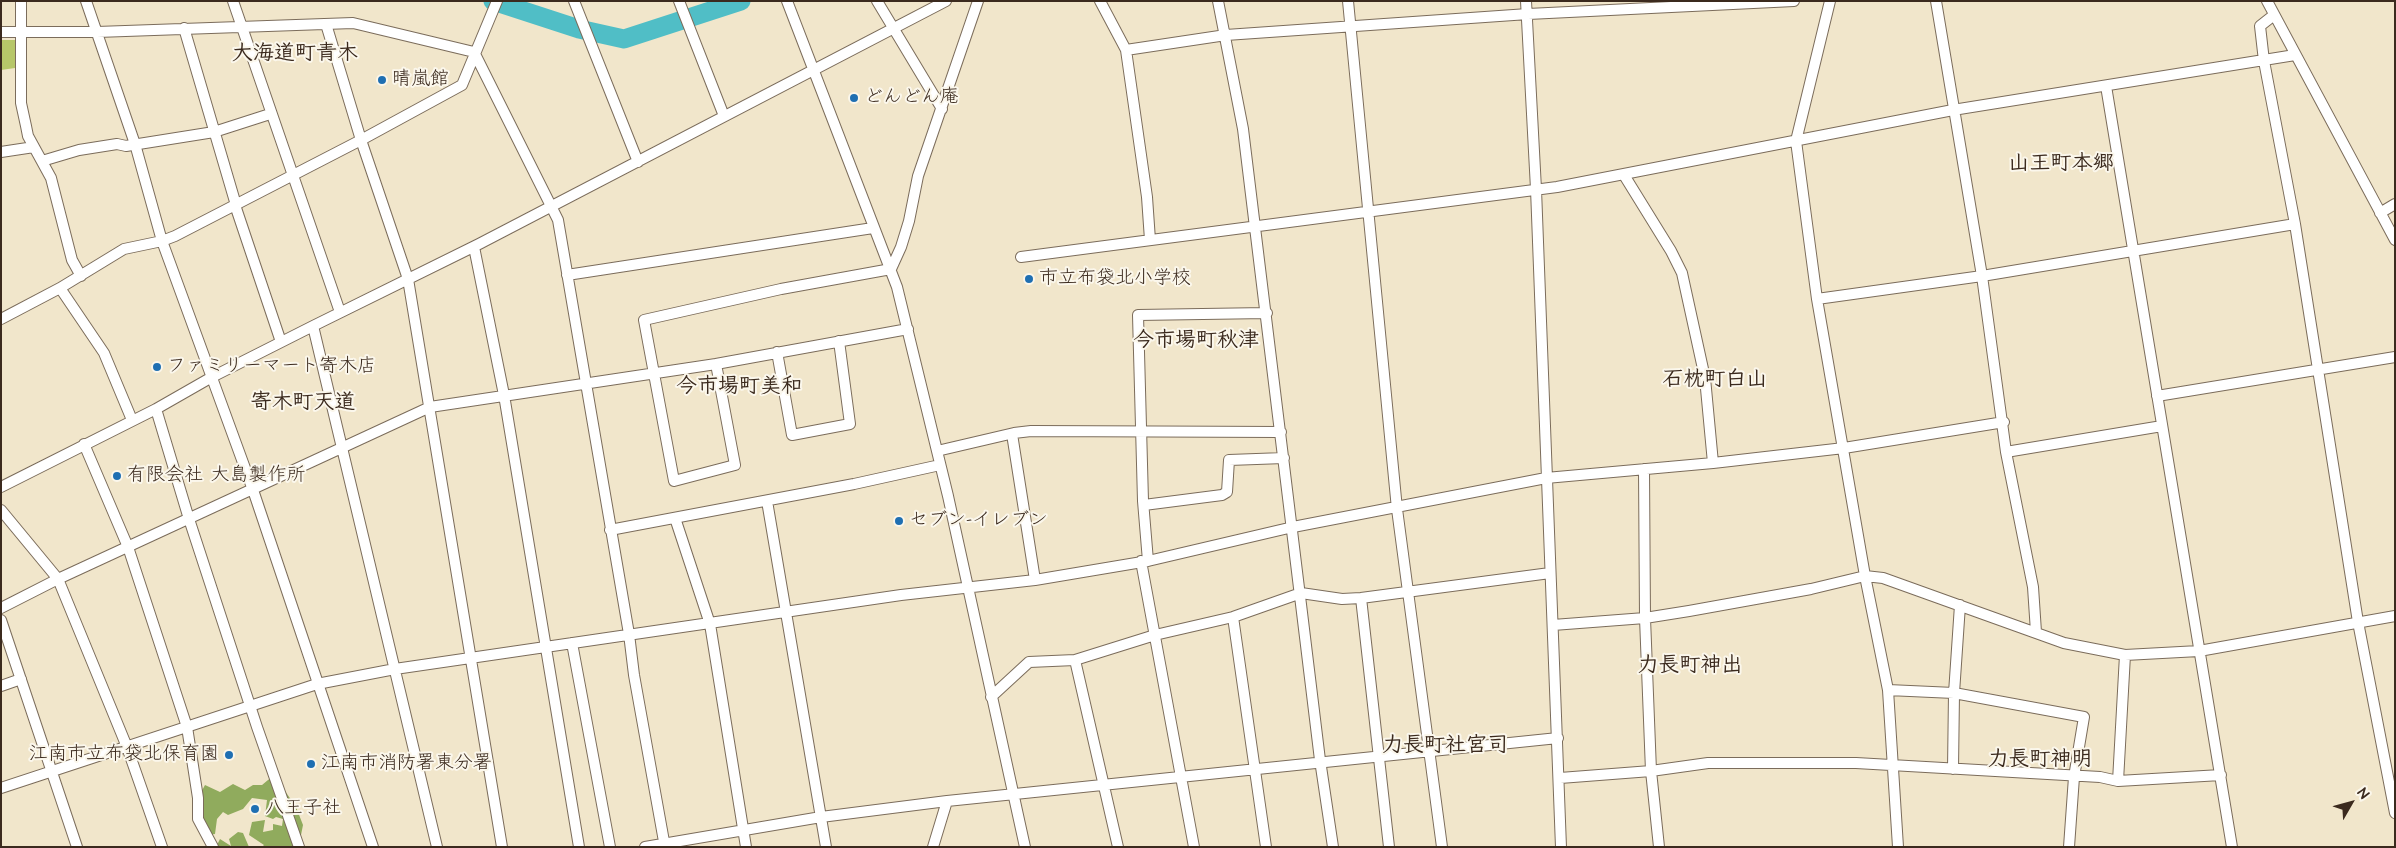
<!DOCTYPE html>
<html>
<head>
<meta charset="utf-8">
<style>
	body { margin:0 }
	#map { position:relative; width:2396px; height:848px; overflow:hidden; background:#f1e6cb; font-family:"Architects Daughter",sans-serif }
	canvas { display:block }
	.frame { position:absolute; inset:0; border:2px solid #3b2a1e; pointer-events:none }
	.north { position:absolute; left:2326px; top:778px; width:50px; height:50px; -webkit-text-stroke:4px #fbf7ec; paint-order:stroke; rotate:52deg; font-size:14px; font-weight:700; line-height:20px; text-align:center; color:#3b2a1e }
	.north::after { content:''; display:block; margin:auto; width:18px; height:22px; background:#3b2a1e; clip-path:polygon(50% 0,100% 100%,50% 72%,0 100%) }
</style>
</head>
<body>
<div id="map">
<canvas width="2396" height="848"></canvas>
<div class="frame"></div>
<div class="north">N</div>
</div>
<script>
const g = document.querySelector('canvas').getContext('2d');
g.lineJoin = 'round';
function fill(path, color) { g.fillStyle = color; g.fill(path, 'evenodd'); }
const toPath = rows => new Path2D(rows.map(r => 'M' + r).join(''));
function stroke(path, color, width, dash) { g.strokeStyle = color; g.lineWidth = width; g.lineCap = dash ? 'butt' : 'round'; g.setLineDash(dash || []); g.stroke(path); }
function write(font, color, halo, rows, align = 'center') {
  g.font = font + ' "Architects Daughter","Klee One",sans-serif'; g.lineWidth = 4; g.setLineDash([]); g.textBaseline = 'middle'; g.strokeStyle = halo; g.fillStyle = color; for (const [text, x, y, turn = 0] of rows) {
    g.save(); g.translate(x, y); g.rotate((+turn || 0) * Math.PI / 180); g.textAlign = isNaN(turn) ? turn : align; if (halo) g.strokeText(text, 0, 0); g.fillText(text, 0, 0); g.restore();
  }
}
const green = toPath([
	[1,40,15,40,15,68,1,70]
]);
const forest = toPath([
	[274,775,296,807,303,825,301,835,296,838,293,847,262,847,264,845,249,835,252,822,265,820,263,832,273,830,273,824,282,826,283,819,276,817,273,819,265,816,267,800,252,798,243,809,228,815,223,812,217,819,215,834,208,835,202,820,198,798,205,785,220,792,233,784,245,790,253,785,262,785],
	[238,832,243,833,249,847,216,847,220,839,231,846,229,839]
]);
const river = toPath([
	[493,1,579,29,624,39,741,1]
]);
const minor = toPath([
	[21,1,21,103,26,126,28,136,51,178,72,260,81,276],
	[86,1,135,144,162,241,253,490,373,847],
	[233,1,340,312],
	[574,1,638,162],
	[679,1,724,116],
	[787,1,897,287,948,496,1025,847],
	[877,1,942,109],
	[1100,1,1126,50,1147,197,1150,240],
	[1218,1,1243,129,1320,760,1333,847],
	[1348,1,1397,509,1442,847],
	[1526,1,1536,189,1561,847],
	[1830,1,1796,141,1817,299,1865,576,1888,690,1898,847],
	[1936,1,1982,276,2006,452,2033,587,2036,632],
	[2267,1,2395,240],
	[2274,15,2260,26,2264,61,2295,224,2358,622,2395,813],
	[326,24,361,140,408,279,502,847],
	[184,28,236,205],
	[1,32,97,32,353,23,474,52],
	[1126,50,1226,35,1528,14,1794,1],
	[474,52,558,220,629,634,634,675,665,847],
	[2106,86,2232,847],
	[1,152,34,147],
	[42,161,79,150,117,144,126,146,214,132,270,114],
	[1624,175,1671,251,1682,273,1705,378,1713,463],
	[235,205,281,342],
	[2380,213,2395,204],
	[474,247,504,395,579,847],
	[1021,257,1557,187,1953,110,2295,55],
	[567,275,873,228],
	[60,288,104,353,132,420],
	[1817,299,1982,276,2295,224],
	[1,319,60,288,124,249,162,241,175,236,361,140,462,85,497,1],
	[313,326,437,847],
	[777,352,792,435,850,424,839,341],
	[716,364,735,465,674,481,644,320,781,289,891,269,901,247,909,221,918,176,978,1],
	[2157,396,2395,357],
	[156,409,189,519,257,727,299,847],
	[1012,434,1035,580],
	[84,444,128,547,187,727,198,798,198,819,213,847],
	[937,451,1014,433,1031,431,1281,432],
	[2006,452,2162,426],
	[1644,469,1645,618,1651,771,1659,847],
	[1,487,156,409,212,377,313,326,479,244,946,1],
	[767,501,826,847],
	[1144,505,1222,495,1227,492,1229,460,1284,458],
	[1,510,58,579,127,747,162,847],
	[675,518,710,624,746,847],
	[610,530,854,484,940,465],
	[1141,561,1194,847],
	[1148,561,1143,501,1138,315,1267,313],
	[1361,598,1389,847],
	[1,608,58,579,430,407,716,364,908,329],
	[1233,617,1266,847],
	[1,620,77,847],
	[1553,625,1645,618,1689,611,1811,589,1865,576,1883,578,2064,643,2125,655,2199,651,2395,616],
	[572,643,610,847],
	[1075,660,1118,847],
	[1,686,21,679],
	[1888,690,1954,693,2084,717,2074,777,2069,847],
	[991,697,1029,662,1075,660,1155,635,1233,617,1301,593,1342,599,1361,598,1550,573],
	[1953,769,1954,693,1960,605],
	[1560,778,1651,771,1708,763,1856,763,2100,777,2118,781,2221,775],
	[2118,781,2125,655],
	[1,788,317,684,395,669,901,595,1035,580,1148,561,1293,527,1546,478,1713,463,1844,448,2004,422],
	[645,847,821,817,947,801,1558,738],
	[933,847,947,801]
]);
const markers = [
	[382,80,5,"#1f6fb2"],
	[854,98,5,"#1f6fb2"],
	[1029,279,5,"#1f6fb2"],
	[157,367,5,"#1f6fb2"],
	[117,476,5,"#1f6fb2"],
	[899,521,5,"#1f6fb2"],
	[229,755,5,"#1f6fb2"],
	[311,764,5,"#1f6fb2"],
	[255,809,5,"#1f6fb2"]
];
const poiNames = [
	["晴嵐館",392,80],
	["どんどん庵",864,98],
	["市立布袋北小学校",1039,279],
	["ファミリーマート寄木店",167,367],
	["有限会社 大島製作所",127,476],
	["セブン-イレブン",909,521],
	["江南市立布袋北保育園",219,755,"right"],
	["江南市消防署東分署",321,764],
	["八王子社",265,809]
];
const quarterNames = [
	["大海道町青木",295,55],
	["山王町本郷",2061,165],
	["今市場町秋津",1196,342],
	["石枕町白山",1715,381],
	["今市場町美和",739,388],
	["寄木町天道",303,404],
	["力長町神出",1690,667],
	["力長町社宮司",1445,747],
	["力長町神明",2040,761]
];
fill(green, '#b6c669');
fill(forest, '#90ab5d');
stroke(river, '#50bec6', 19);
stroke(minor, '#7b6c5b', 12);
stroke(minor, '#fff', 10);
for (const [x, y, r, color] of markers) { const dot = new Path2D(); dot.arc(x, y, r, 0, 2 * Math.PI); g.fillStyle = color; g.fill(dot); stroke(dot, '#fbf7ec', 2); }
write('19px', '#3b2a1e', '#fbf7ec', poiNames, 'left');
write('bold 21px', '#3b2a1e', '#fbf7ec', quarterNames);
</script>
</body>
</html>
